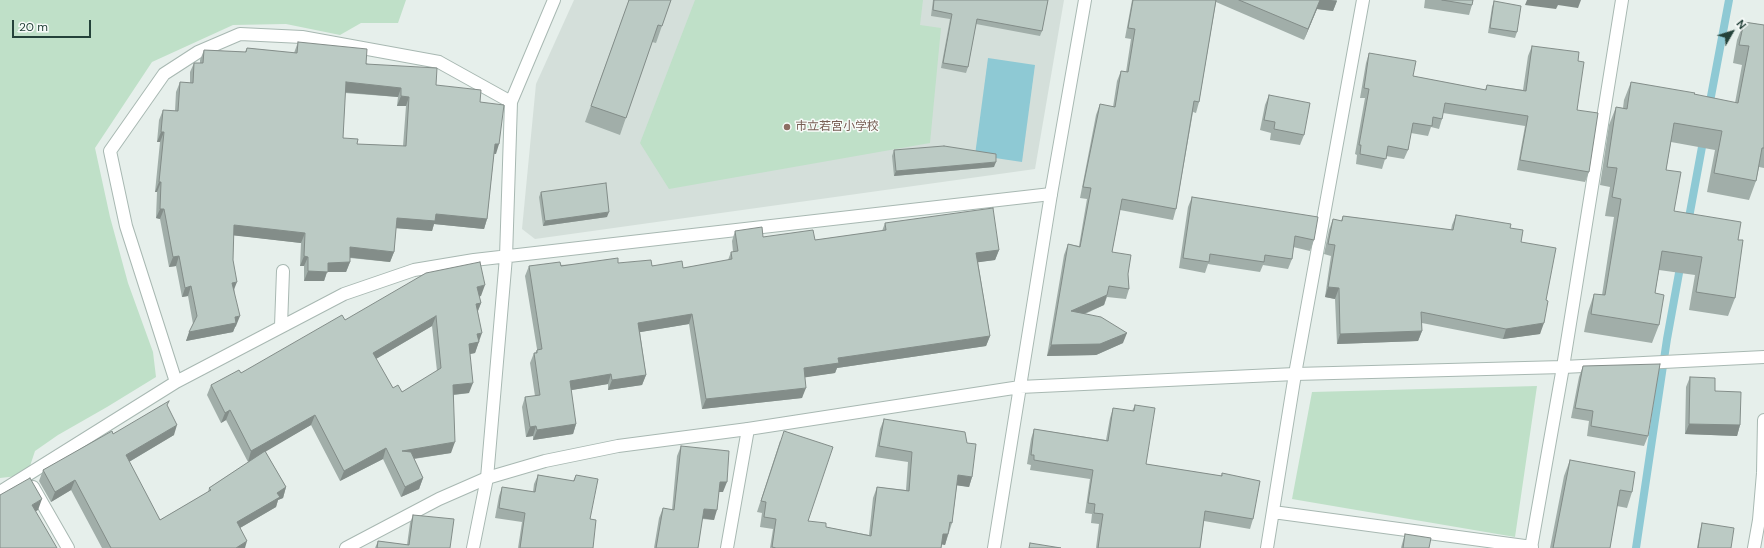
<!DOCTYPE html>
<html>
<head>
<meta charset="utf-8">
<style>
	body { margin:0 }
	#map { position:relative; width:1764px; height:548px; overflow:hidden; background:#e6efeb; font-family:"DM Sans",sans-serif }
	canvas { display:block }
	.north { position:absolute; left:1712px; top:12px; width:40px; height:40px; -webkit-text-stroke:3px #f7fbf9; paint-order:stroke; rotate:51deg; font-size:11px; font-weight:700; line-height:16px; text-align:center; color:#24423a }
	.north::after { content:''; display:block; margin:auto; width:14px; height:18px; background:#24423a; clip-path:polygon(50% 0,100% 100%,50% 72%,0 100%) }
	.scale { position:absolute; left:12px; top:20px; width:79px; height:18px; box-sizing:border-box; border:2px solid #24423a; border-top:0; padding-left:5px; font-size:12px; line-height:14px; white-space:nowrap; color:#24423a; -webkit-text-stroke:3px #f7fbf9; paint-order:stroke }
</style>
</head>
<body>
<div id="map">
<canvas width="1764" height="548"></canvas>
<div class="north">N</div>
<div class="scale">20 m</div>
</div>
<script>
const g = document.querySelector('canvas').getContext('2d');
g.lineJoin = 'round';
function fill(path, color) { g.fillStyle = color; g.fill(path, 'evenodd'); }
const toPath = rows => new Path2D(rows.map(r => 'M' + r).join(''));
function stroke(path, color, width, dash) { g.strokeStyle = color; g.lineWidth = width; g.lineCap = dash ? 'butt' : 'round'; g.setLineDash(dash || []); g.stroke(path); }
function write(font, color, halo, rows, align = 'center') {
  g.font = font + ' "DM Sans","Noto Sans JP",sans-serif'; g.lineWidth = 3; g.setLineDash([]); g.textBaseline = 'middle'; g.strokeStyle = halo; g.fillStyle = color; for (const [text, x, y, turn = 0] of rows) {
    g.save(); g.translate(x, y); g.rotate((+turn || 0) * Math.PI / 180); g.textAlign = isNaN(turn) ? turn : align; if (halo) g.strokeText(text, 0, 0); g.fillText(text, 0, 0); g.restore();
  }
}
const built = toPath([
	[574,0,1064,0,1035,169,535,239,522,229,536,84]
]);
const green = toPath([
	[0,0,406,0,398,23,361,23,340,35,286,24,233,25,152,62,95,148,110,217,128,283,153,352,156,377,107,407,58,435,35,451,27,475,0,478],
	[695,0,923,0,920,25,941,28,930,143,669,189,640,143],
	[1537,386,1515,537,1292,499,1312,392]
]);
const water = toPath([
	[988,58,1035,65,1022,162,975,155]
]);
const stream = toPath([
	[1709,107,1729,0],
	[1688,223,1704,136],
	[1636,548,1667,339,1681,262]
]);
const minor = toPath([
	[281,326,283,271],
	[176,382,126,226,110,151,164,74,198,52,240,34,302,37,439,62,511,102],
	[33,487,68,548],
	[0,492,176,382,344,294,414,270,474,260,1051,194],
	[1273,512,1532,547],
	[473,548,487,478,506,257,511,102,554,0],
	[727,548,748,429],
	[1267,548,1295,374,1363,0],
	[1531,548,1563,367,1622,0]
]);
const tertiary = toPath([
	[346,548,439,499,487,478,545,461,618,446,748,429,1020,387,1295,374,1563,367,1764,357],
	[994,548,1051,194,1085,0],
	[1754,548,1759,520,1763,473,1764,420]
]);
const wall = toPath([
	[629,0,671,0,656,43,652,42,620,135,585,122],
	[933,0,1048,0,1042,31,1040,36,976,24,968,67,966,73,941,68,950,19,931,16],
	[1132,0,1337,0,1333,11,1317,9,1304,40,1216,2,1199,102,1196,113,1193,112,1176,209,1173,220,1120,210,1112,252,1128,274,1129,289,1126,299,1107,297,1104,305,1085,314,1123,343,1096,355,1047,356,1064,255,1068,244,1079,246,1087,199,1080,198,1096,115,1100,104,1113,107,1117,81,1121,71,1126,72,1131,39,1125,38],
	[1425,0,1473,0,1472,5,1469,15,1424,8],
	[1494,1,1517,32,1515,38,1488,33,1492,7],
	[1744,22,1764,25,1764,168,1759,167,1756,181,1749,200,1707,192,1715,150,1671,142,1666,170,1674,211,1738,240,1735,298,1728,316,1689,310,1695,275,1659,270,1655,293,1659,325,1652,343,1584,332,1588,312,1594,294,1602,295,1614,217,1605,216,1610,187,1600,185,1609,125,1616,107,1623,108,1624,100,1631,82,1735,103,1742,65,1733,63,1737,40],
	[298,42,436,85,480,102,496,154,494,154,487,219,484,229,434,224,432,231,396,228,394,252,390,262,350,258,350,262,346,272,327,272,324,281,304,281,304,266,300,266,301,243,233,235,233,260,236,326,235,327,233,332,186,341,193,324,188,296,182,297,176,266,169,267,160,219,156,218,157,192,155,192,160,142,157,142,159,120,163,110,175,111,176,92,180,82,190,83,190,72,194,63,200,63,200,60,204,50,245,52,247,48,294,53],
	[345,93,398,97,397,106,406,106,403,146,357,144,343,138],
	[1532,46,1578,61,1577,110,1589,172,1585,182,1517,170,1525,126,1443,113,1442,119,1439,129,1431,127,1428,136,1411,133,1408,150,1404,159,1386,156,1382,169,1356,164,1357,155,1355,154,1365,98,1360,98,1366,63,1369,53,1413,76,1485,90,1487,85,1523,90,1528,56],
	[1269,95,1304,135,1300,145,1270,140,1271,133,1260,130,1265,105],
	[894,150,994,167,894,176,892,156],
	[541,192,607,217,543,226,539,197],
	[1192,197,1314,240,1310,251,1293,247,1292,259,1288,269,1263,265,1260,272,1208,264,1205,273,1179,268,1188,207],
	[1456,215,1510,228,1521,242,1546,300,1540,334,1503,339,1422,323,1422,331,1418,341,1337,344,1335,299,1325,297,1331,256,1324,254,1329,230,1333,219,1341,221,1343,216,1451,230,1452,225],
	[885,223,999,250,995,260,978,262,990,336,986,346,837,368,835,373,805,377,802,398,702,409,689,324,640,332,646,375,642,385,608,390,608,384,571,390,576,424,573,434,533,440,533,436,526,437,522,407,525,397,535,396,530,363,534,353,535,353,537,350,537,349,525,276,529,266,618,263,683,268,728,260,731,252,733,252,732,241,735,231,763,237,815,240,882,231],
	[479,296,481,303,478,311,479,341,475,353,470,354,469,393,454,395,451,453,414,459,423,478,419,489,401,497,383,459,340,481,311,425,265,451,286,487,283,498,278,500,276,507,240,528,245,548,102,548,71,490,51,502,39,481,43,470,167,406,174,435,129,462,160,520,208,492,209,488,261,454,248,462,226,420,221,423,207,395,211,385,241,373,345,320,481,296],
	[432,326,437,371,402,392,393,388,376,359],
	[1583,366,1648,436,1644,446,1587,436,1589,421,1571,418,1579,377],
	[1690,377,1715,391,1740,425,1737,436,1685,434,1686,387],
	[1135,405,1146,464,1221,476,1222,473,1253,519,1250,529,1204,521,1200,548,1096,548,1099,524,1091,523,1092,514,1085,513,1090,479,1030,470,1031,465,1027,464,1031,439,1034,429,1106,440,1110,418,1113,408,1132,411],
	[884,419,972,477,969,487,957,485,952,523,945,545,942,544,941,548,770,548,773,529,760,527,762,513,757,512,780,441,808,521,826,527,869,535,873,498,877,487,906,490,908,462,875,457,880,429],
	[681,446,723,492,719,492,714,520,702,519,698,548,654,548,659,518,663,508,672,510,677,456],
	[1570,460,1632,492,1627,508,1617,506,1610,548,1550,548,1564,476],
	[538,475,573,481,576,475,590,519,593,548,518,548,522,522,495,518,499,496,502,487,533,492,534,484],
	[413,515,450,548,375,548,378,541,407,545,410,523],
	[1702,523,1731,548,1697,548,1700,531],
	[1405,534,1429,548,1401,548,1402,544]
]);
const shadedWall = toPath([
	[1320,0,1331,0,1337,1,1333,11,1317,9,1304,40,1308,29],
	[1527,0,1581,0,1578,8,1558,5,1556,9,1525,5],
	[346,82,401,88,398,97,342,92],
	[401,96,409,97,406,106,397,106],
	[161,132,164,132,160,142,157,142],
	[495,144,499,144,496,154,492,153],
	[996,162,994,167,894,176,896,171],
	[159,182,161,182,157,192,155,192],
	[160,209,164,209,160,219,156,218],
	[609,212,607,217,543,226,545,221],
	[436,214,487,219,484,229,434,224,432,231,394,228,397,218],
	[234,225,305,233,301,243,230,235],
	[350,247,394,252,390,262,346,257],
	[999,250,995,260,973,263,976,253],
	[179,256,176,266,169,267,173,257],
	[304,256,308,257,304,266,300,266],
	[350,262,346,272,327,272,324,281,304,281,308,271,328,263],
	[237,282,233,292,232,283],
	[485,285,481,296,474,298,477,287],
	[191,286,188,296,182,297,185,288],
	[1328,287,1339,288,1335,299,1325,297],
	[1107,295,1104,305,1067,321,1071,311],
	[481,303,477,313,476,304],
	[692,314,689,324,635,333,638,323],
	[240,316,236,326,235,327,233,332,186,341,189,332,235,317],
	[436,316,432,326,369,363,373,353],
	[1544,323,1540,334,1503,339,1506,329],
	[1422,331,1418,341,1337,344,1340,334],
	[482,333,475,353,465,355,469,344,477,334],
	[1127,333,1123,343,1096,355,1047,356,1051,345],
	[990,336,986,346,837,368,835,373,801,378,804,368,838,358],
	[611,374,608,384,566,391,570,381],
	[646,375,642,385,608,390,612,380],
	[473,383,469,393,450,395,453,385],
	[806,388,802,398,702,409,706,399],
	[230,410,226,420,221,423,225,413],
	[315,415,311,425,248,462,251,451],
	[576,424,573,434,533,440,537,430],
	[1689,424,1740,425,1737,436,1685,434],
	[177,425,174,435,122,466,126,455],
	[536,426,533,436,526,437,530,427],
	[455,442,451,453,398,461,402,451],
	[386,448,383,459,340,481,344,471],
	[958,475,972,477,969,487,954,485],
	[423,478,419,489,401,497,405,487],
	[75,480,71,490,51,502,55,492],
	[720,482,727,482,723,492,716,492],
	[286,487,283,498,278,500,276,507,233,532,237,522,277,493],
	[42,499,38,510,28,516,32,505],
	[704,509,717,510,714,520,701,518],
	[943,534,948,534,945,545,939,544],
	[247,541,245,548,236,548]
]);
const building = toPath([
	[629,0,671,0,662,26,658,25,626,118,591,106,629,0],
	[934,0,1048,0,1042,31,977,19,968,67,943,63,952,14,933,10,934,0],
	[1133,0,1216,0,1199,102,1194,101,1176,209,1122,199,1112,252,1131,255,1128,274,1129,289,1109,286,1107,295,1071,311,1101,317,1127,333,1100,344,1051,345,1068,244,1080,247,1091,188,1083,187,1100,104,1115,107,1121,71,1128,72,1135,29,1128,28,1133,0],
	[1239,0,1320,0,1308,29,1239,0],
	[1442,0,1473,0,1472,5,1442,0],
	[1494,1,1521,6,1517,32,1490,28,1494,1],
	[1744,22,1764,25,1764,148,1762,148,1756,181,1714,173,1722,131,1674,123,1666,170,1681,172,1674,211,1741,222,1738,240,1743,240,1735,298,1696,292,1702,257,1662,251,1655,293,1664,295,1659,325,1591,314,1594,294,1605,295,1621,199,1612,197,1617,168,1607,167,1616,107,1627,109,1631,82,1695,93,1694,94,1738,103,1749,46,1739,45,1744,22],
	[298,42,367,49,366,64,437,68,436,85,481,90,480,102,504,105,499,144,495,144,487,219,436,214,435,221,397,218,394,252,350,247,350,262,328,263,328,272,308,271,308,257,304,256,305,233,234,225,233,260,237,282,232,283,240,316,235,317,236,323,189,332,197,316,191,286,185,288,179,256,173,257,164,209,160,209,161,182,159,182,164,132,161,132,163,110,178,111,180,82,193,83,194,63,203,63,204,50,246,52,247,48,297,53,298,42],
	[346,82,401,88,401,96,409,97,406,146,357,144,358,139,343,138,346,82],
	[1532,46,1579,52,1578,61,1584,62,1577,110,1598,113,1589,172,1520,160,1528,116,1445,103,1442,119,1433,117,1432,126,1413,123,1408,150,1388,146,1386,159,1360,154,1361,145,1359,145,1369,89,1364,88,1369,53,1416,61,1413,76,1486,90,1487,85,1526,91,1532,46],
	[1269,95,1310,103,1304,135,1274,129,1275,122,1264,120,1269,95],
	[944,146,996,154,996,162,896,171,894,150,944,146],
	[606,183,609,212,545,221,541,192,606,183],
	[1192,197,1318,217,1314,240,1295,236,1292,259,1265,255,1264,262,1210,254,1209,262,1183,258,1192,197],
	[993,208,999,250,976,253,990,336,838,358,839,363,804,368,806,388,706,399,692,314,638,323,646,375,612,380,611,374,570,381,576,424,537,430,536,426,530,427,525,397,540,395,534,353,537,353,537,350,542,349,529,266,560,262,561,266,618,258,618,263,651,260,652,266,682,261,683,268,732,259,731,252,738,251,735,231,762,227,763,237,813,230,815,240,886,230,885,223,993,208],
	[1456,215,1511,224,1510,228,1523,230,1521,242,1556,248,1546,300,1548,301,1544,323,1506,329,1421,312,1422,331,1340,334,1339,288,1328,287,1335,245,1328,244,1333,219,1342,221,1343,216,1453,230,1456,215],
	[480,262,485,285,477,287,481,303,476,304,482,333,477,334,479,342,469,344,473,383,453,385,455,442,402,451,411,452,423,478,405,487,386,448,344,471,315,415,251,451,230,410,225,413,211,385,239,370,241,373,342,315,345,320,426,273,480,262],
	[436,316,441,368,402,392,398,385,393,388,373,353,436,316],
	[1660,364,1648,436,1591,426,1593,411,1575,408,1583,366,1660,364],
	[1690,377,1715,378,1715,391,1741,392,1740,425,1689,424,1690,377],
	[169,401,167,405,177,425,126,455,160,520,211,490,209,488,265,451,286,487,277,493,280,497,237,522,247,541,236,548,111,548,75,480,55,492,43,470,112,431,113,434,169,401],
	[1135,405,1155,408,1146,464,1222,476,1222,473,1260,481,1253,519,1205,511,1200,548,1098,548,1103,514,1094,513,1095,504,1088,503,1093,470,1034,460,1034,455,1031,455,1034,429,1108,441,1113,408,1134,411,1135,405],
	[884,419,965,432,967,443,976,444,972,477,958,475,952,523,950,522,948,534,943,534,941,548,776,548,772,547,776,519,764,517,766,502,761,501,784,431,833,447,808,521,826,523,826,527,871,536,877,487,909,491,912,452,879,446,884,419],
	[681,446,729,451,727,482,720,482,717,510,704,509,698,548,656,548,663,508,674,510,681,446],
	[1570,460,1635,472,1632,492,1620,490,1610,548,1553,548,1570,460],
	[538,475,574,481,576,475,598,479,590,519,596,520,593,548,520,548,525,513,499,508,502,487,535,492,538,475],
	[30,478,42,499,32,505,57,548,0,548,0,495,30,478],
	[413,515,454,519,450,548,377,548,378,541,409,545,413,515],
	[1702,523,1734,528,1731,548,1698,548,1702,523],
	[1405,534,1431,538,1429,548,1403,548,1405,534],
	[1030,543,1061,548,1029,548,1030,543]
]);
const markers = [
	[787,127,4,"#8d6e63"]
];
const educationNames = [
	["市立若宮小学校",795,127]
];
fill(built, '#d4dfda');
fill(green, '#bfe0c8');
fill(water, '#8ec9d4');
stroke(stream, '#8ec9d4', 8);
stroke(minor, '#a8b8b2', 14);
stroke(tertiary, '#a8b8b2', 14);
stroke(minor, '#fff', 12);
stroke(tertiary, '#fff', 12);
fill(wall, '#a1aea9');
fill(shadedWall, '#838d89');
fill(building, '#bbcac4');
stroke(building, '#838d89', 1);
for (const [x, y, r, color] of markers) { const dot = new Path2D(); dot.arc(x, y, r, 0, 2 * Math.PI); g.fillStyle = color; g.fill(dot); stroke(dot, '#f7fbf9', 1.5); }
write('12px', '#785e54', '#f7fbf9', educationNames, 'left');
</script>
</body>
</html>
